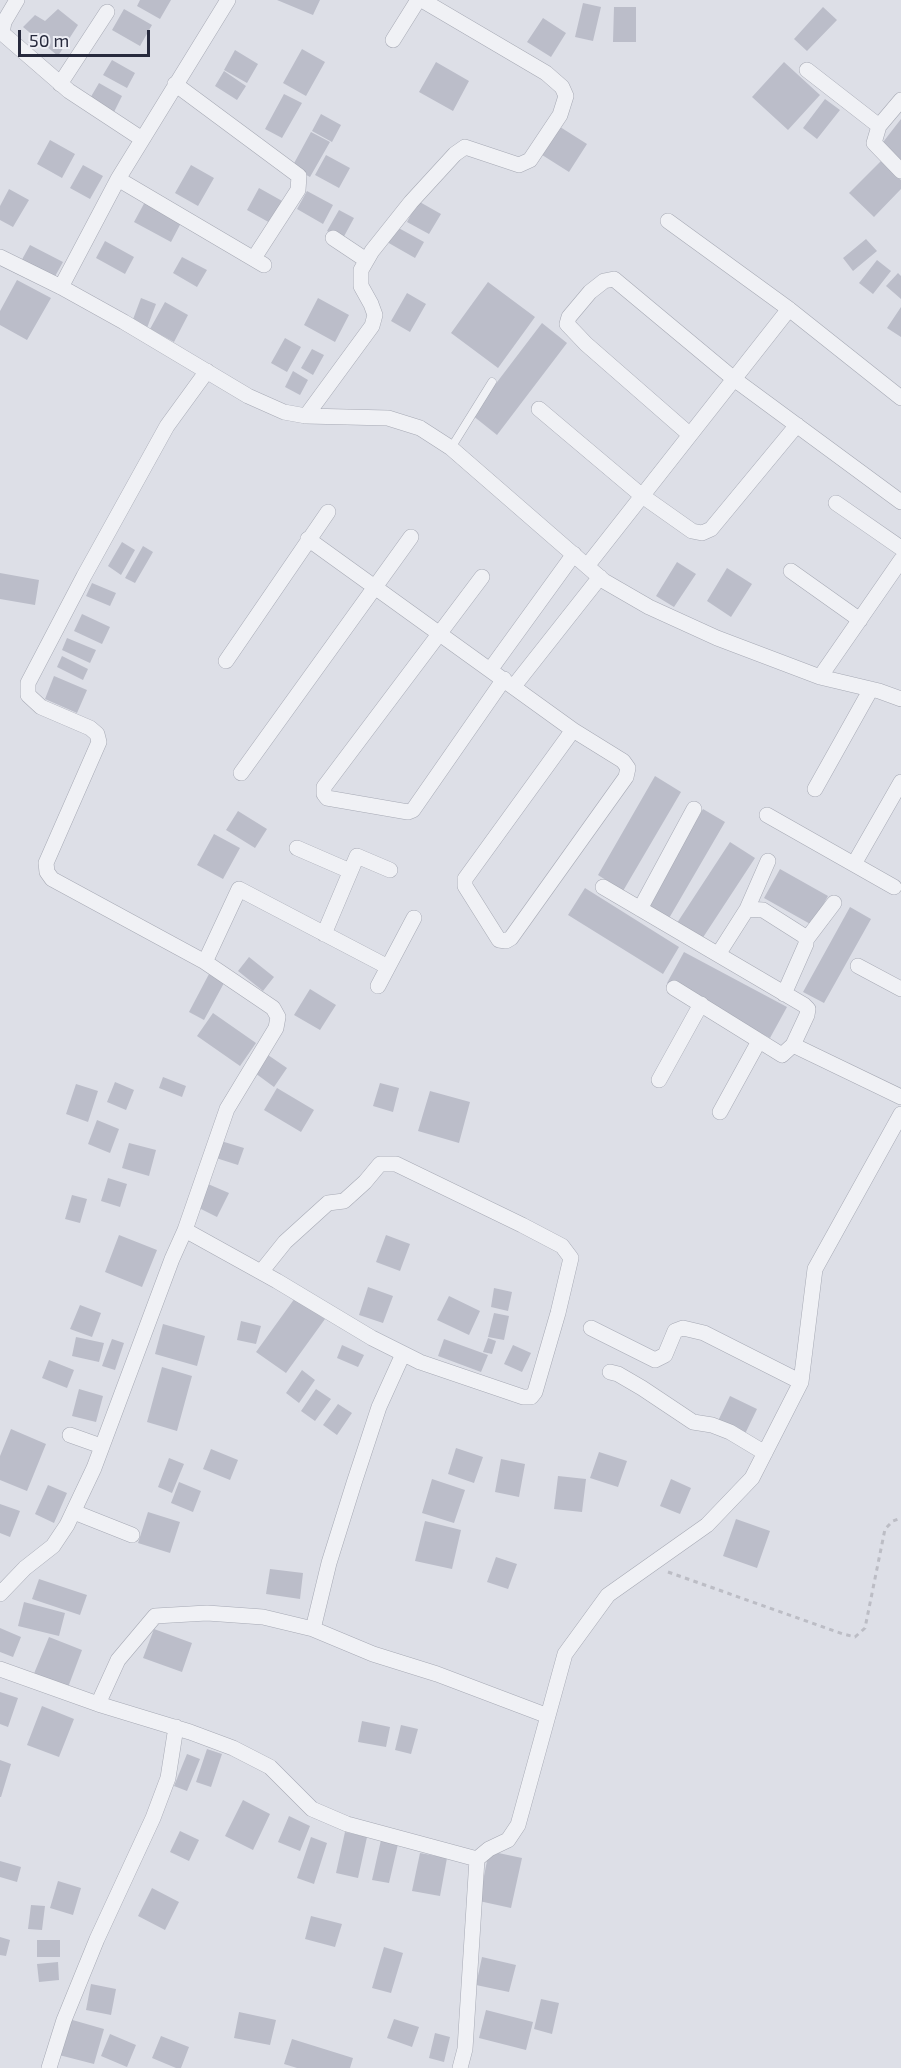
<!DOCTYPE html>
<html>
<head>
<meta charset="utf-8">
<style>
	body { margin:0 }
	#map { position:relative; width:901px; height:2068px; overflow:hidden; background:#dddfe7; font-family:"Exo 2",sans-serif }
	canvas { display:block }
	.scale { position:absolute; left:18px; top:30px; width:132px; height:27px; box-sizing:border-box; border:3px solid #272a3d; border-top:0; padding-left:8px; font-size:18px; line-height:21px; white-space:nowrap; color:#272a3d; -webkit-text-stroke:4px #edeef5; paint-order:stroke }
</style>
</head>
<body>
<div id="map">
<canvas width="901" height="2068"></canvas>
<div class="scale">50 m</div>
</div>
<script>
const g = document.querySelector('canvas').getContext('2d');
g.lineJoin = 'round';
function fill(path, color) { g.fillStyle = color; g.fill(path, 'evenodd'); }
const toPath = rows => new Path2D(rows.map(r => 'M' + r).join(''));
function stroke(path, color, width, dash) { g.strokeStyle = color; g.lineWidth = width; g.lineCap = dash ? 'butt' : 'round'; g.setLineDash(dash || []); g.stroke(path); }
const building = toPath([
	[140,0,171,0,160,19,137,6],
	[277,0,320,0,313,15],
	[583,3,601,7,593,41,575,37],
	[614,7,636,7,636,42,613,42],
	[823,7,837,20,807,51,794,39],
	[58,9,78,25,58,56,23,27,35,15,45,21],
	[124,9,152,25,140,46,112,30],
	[543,18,566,33,551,57,527,42],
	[302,49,325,62,306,96,283,83],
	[235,50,258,64,247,83,224,70],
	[112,60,135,73,127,88,103,75],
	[436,62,469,81,453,111,419,92],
	[784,62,820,95,788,130,752,97],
	[224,71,246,86,237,100,215,86],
	[99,83,122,96,113,114,89,100],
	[284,94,302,103,282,138,265,129],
	[825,99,840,110,817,139,803,128],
	[321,114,341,125,332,142,312,131],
	[901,119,901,163,880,146],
	[557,125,587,144,569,172,539,153],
	[311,132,330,142,310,177,292,167],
	[50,140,75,154,62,178,37,164],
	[326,155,350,168,339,188,315,175],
	[881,161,901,180,901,189,874,217,849,193],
	[83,165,103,176,90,199,70,188],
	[191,165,214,178,198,206,175,193],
	[259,188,284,202,272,224,247,210],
	[9,189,29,200,13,227,0,220,0,206],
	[307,191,333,205,323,224,297,209],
	[146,200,182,221,171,242,134,222],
	[418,201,441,214,429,234,407,222],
	[339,210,354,218,342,240,327,231],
	[395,226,424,242,415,258,387,242],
	[866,239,877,251,853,271,843,258],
	[105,241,134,257,125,274,96,258],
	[30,245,63,262,53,280,20,263],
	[182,257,207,270,197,287,173,273],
	[877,260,891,271,873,294,859,283],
	[898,273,901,276,901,299,886,286],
	[17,280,51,298,27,340,0,325,0,311],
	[488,282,535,317,498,368,451,333],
	[407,293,426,304,410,332,391,321],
	[141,298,156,304,147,328,132,322],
	[318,298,349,315,335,342,304,325],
	[165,302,188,315,174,342,150,329],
	[901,307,901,337,887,328],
	[542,323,567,343,497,435,472,415],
	[285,338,301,347,287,372,271,363],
	[312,349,324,355,313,375,301,368],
	[293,371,308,380,300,395,285,387],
	[122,542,135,550,121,575,108,566],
	[143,546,153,552,135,583,125,578],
	[677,562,696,574,674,607,656,596],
	[727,568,752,584,731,617,707,601],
	[0,573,39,580,35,605,0,599],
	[92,583,116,593,110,606,86,596],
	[82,614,110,627,102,644,74,631],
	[67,638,96,650,90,663,62,650],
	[62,656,88,669,83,680,57,667],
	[54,676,87,690,77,713,45,699],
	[655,776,681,792,623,891,598,875],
	[703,809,725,822,668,920,646,908],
	[238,811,267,829,255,848,226,830],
	[214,834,240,848,223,879,197,865],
	[730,842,755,858,702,939,677,923],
	[780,869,828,896,812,925,764,898],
	[585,888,679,947,663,974,568,915],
	[850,907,871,919,824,1003,803,992],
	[684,952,787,1007,770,1038,667,983],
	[249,957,274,977,263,991,238,971],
	[209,974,224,983,204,1020,189,1012],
	[310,989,336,1005,320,1030,294,1015],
	[213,1013,256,1043,240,1066,197,1036],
	[268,1055,287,1068,274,1087,255,1073],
	[163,1077,186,1086,182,1097,159,1088],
	[115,1082,134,1090,126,1110,107,1102],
	[380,1083,399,1088,393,1112,373,1106],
	[76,1084,98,1091,88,1122,66,1114],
	[277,1088,314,1110,301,1132,264,1110],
	[430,1091,470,1102,459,1143,418,1131],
	[97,1120,119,1129,110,1153,88,1144],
	[221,1141,244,1148,238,1165,216,1158],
	[129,1143,156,1150,149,1176,122,1168],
	[108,1178,127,1184,120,1207,101,1201],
	[208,1184,229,1193,217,1217,197,1207],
	[72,1195,87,1199,80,1223,65,1219],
	[119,1235,157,1250,142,1287,105,1272],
	[386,1235,410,1244,400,1271,376,1262],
	[368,1287,393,1296,383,1323,359,1315],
	[494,1288,512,1292,508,1311,491,1307],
	[449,1296,480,1311,469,1335,437,1320],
	[295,1298,325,1319,286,1373,256,1352],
	[80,1305,101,1313,92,1337,70,1329],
	[494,1313,509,1316,504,1340,488,1337],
	[241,1321,261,1326,256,1344,237,1340],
	[163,1324,205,1336,197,1366,155,1354],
	[76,1337,104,1343,99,1362,72,1356],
	[488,1338,496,1341,492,1354,483,1352],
	[112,1339,124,1343,115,1370,102,1366],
	[444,1339,488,1355,481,1372,438,1356],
	[342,1345,364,1355,358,1367,337,1358],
	[513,1345,531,1353,522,1372,504,1364],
	[49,1360,74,1370,67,1388,42,1378],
	[162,1367,192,1376,177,1431,147,1422],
	[302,1370,315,1380,299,1403,286,1393],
	[79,1389,103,1396,96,1422,72,1416],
	[316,1389,331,1399,315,1421,301,1411],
	[730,1396,757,1409,744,1436,717,1423],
	[338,1404,352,1413,337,1435,323,1425],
	[11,1429,46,1444,27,1491,0,1480,0,1456],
	[456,1448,483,1457,474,1483,448,1474],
	[211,1449,238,1460,230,1480,203,1469],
	[599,1452,627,1461,618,1487,590,1478],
	[169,1458,184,1464,172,1493,158,1487],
	[501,1459,525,1464,519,1497,495,1492],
	[558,1476,586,1479,582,1512,554,1509],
	[432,1479,465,1490,454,1523,422,1513],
	[671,1479,691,1488,680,1514,660,1506],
	[179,1482,201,1491,193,1512,171,1503],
	[48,1485,67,1493,54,1523,35,1514],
	[0,1504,20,1511,10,1537,0,1533],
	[148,1512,180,1522,170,1553,138,1543],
	[736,1519,770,1531,757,1568,723,1556],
	[425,1521,461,1530,452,1569,415,1561],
	[496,1557,517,1564,508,1589,487,1582],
	[270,1569,303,1573,300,1599,266,1594],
	[39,1579,87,1595,80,1615,32,1599],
	[24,1602,65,1613,59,1636,18,1626],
	[0,1628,21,1637,13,1657,0,1652],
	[154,1629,192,1643,182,1672,143,1658],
	[49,1637,82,1650,67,1690,33,1676],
	[0,1692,18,1698,8,1727,0,1724],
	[42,1706,74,1719,59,1757,27,1745],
	[362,1721,390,1727,386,1747,358,1742],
	[401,1725,418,1729,411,1754,395,1750],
	[207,1749,222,1754,211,1787,196,1782],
	[187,1754,200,1759,187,1791,174,1786],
	[0,1760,11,1764,1,1797,0,1797],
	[243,1800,270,1814,253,1850,225,1836],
	[289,1816,310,1826,300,1851,278,1842],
	[180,1831,199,1840,189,1861,170,1852],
	[345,1832,367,1837,358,1878,336,1873],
	[311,1837,327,1843,314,1884,297,1878],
	[381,1840,398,1844,389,1883,372,1880],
	[489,1851,522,1858,511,1908,479,1901],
	[420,1853,447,1858,440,1896,412,1891],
	[0,1861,21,1867,17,1882,0,1877],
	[58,1881,81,1888,73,1915,50,1908],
	[152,1888,179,1902,165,1930,138,1916],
	[31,1905,45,1906,42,1930,28,1929],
	[311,1916,342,1924,335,1947,305,1939],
	[0,1937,10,1940,6,1956,0,1955],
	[37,1940,60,1940,60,1957,37,1957],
	[384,1947,403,1953,391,1993,372,1988],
	[482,1957,516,1965,509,1992,476,1985],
	[58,1962,59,1980,39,1982,37,1964],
	[91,1984,116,1989,111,2015,86,2010],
	[541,1999,559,2003,552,2034,534,2029],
	[486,2010,533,2022,526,2050,479,2038],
	[239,2012,276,2020,270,2045,234,2038],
	[69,2019,104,2029,94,2064,59,2055],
	[394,2019,419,2027,412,2047,387,2038],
	[435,2033,450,2037,444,2062,429,2058],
	[110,2034,136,2045,127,2067,101,2056],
	[161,2036,189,2047,181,2068,176,2068,152,2058],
	[292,2039,353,2058,350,2068,297,2068,284,2064]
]);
const path = toPath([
	[668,1572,843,1634,855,1637,865,1628,885,1529,893,1521,901,1518]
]);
const lane = toPath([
	[451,448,492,382]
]);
const street = toPath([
	[17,0,4,22,2,33,69,91,142,139],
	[393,40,418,0],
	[807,70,879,126,901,100],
	[60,84,107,12],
	[175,84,299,176,298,190,254,258],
	[879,126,874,143,901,171],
	[118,179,264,265],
	[668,221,789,309,901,398],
	[333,238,366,260],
	[0,257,61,287,124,322,248,396,284,412,306,416,388,418,420,428,451,448,604,581,649,607,717,638,820,677,879,691,901,699],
	[61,287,118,179,228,0],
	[539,409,641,495,692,531,702,533,711,529,797,425],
	[306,416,372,326,375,315,371,304,361,286,361,270,372,251,411,202,455,154,465,147,519,165,530,160,560,115,566,96,562,87,546,73,422,0],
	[689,434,586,344,567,324,569,317,590,292,604,281,614,279,734,379,901,502],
	[836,503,901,548],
	[308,539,573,730,623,761,628,768,626,777,511,938,506,941,499,940,465,886,465,879,573,730],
	[587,566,789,309],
	[791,571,860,620],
	[482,577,324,787,324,794,327,798,408,812,413,810,504,679],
	[226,661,328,512],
	[490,670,574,554],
	[820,677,901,560],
	[514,686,600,577],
	[241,773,411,537],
	[815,789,871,689],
	[767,815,894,887],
	[297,848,350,871],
	[854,864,901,782],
	[603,887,804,1005,808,1009,807,1015,793,1045,901,1097],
	[640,909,694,809],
	[747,909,768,861],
	[324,934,357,856,390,870],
	[806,940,834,903],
	[719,953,747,909,763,910,804,936,806,940,806,944,784,994],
	[205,962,239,889,388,967],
	[858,966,901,989],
	[378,986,414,918],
	[674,988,782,1055,793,1045],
	[659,1080,701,1004],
	[720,1112,759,1041],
	[185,1230,277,1281,372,1338,420,1362,523,1397,531,1397,535,1392,558,1313,571,1258,562,1246,522,1225,396,1164,380,1164,365,1182,344,1201,328,1203,285,1242,261,1272],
	[591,1328,655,1360,665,1355,675,1331,683,1328,704,1333,801,1382],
	[403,1354,379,1407,354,1483,329,1563,313,1629,373,1654,437,1674,548,1716],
	[610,1372,618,1374,642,1388,693,1422,712,1425,730,1432,765,1453],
	[70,1435,101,1446],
	[74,1512,132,1535],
	[0,1594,25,1568,53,1546,67,1525,94,1468,172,1259,185,1230,227,1109,276,1028,278,1017,273,1008,205,962,52,879,47,872,46,863,99,742,97,734,90,728,41,707,28,695,28,683,84,576,167,426,207,371],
	[0,1669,98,1704,190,1732,233,1748,270,1767,312,1809,347,1824,477,1859],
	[98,1704,118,1660,155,1616,207,1613,263,1617,313,1629],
	[49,2068,64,2020,97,1939,153,1818,168,1778,176,1727],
	[460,2068,465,2049,477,1859,489,1849,508,1840,518,1825,565,1654,608,1595,707,1525,752,1478,801,1382,815,1269,901,1114]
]);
fill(building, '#bbbdc9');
stroke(lane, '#a6a9b4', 9);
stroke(street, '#a6a9b4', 16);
stroke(path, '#bcbdc5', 3, [4.5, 4.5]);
stroke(lane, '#f0f1f5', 8);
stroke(street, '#f0f1f5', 15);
</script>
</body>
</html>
